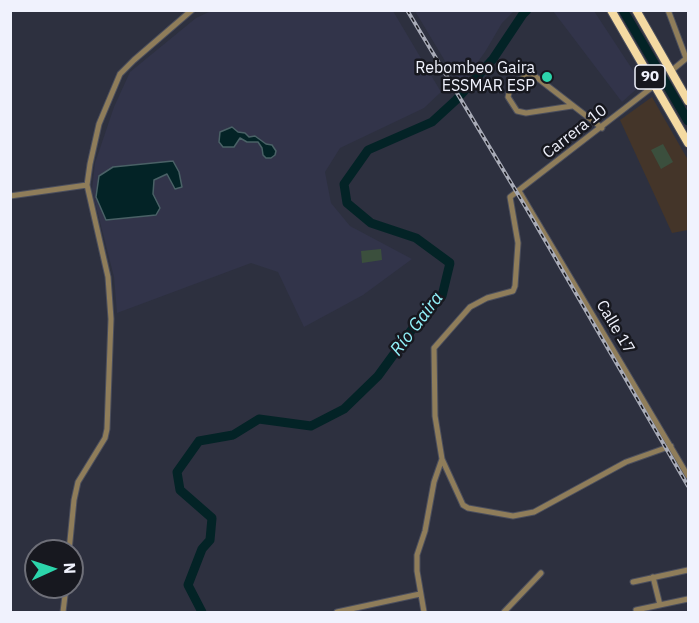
<!DOCTYPE html>
<html>
<head>
<meta charset="utf-8">
<style>
	body { margin:0 }
	#map { position:relative; width:699px; height:623px; overflow:hidden; background:#2d303f; font-family:"IBM Plex Sans",sans-serif }
	canvas { display:block }
	.frame { position:absolute; inset:0; border:12px solid #f0f2fd; pointer-events:none }
	.north { position:absolute; left:24px; top:539px; width:60px; height:60px; box-sizing:border-box; background:#17181f; border:2px solid #6e6f78; border-radius:50%; rotate:87deg; font-size:16px; font-weight:700; line-height:24px; text-align:center; color:#f0f2fd }
	.north::after { content:''; display:block; margin:auto; width:21px; height:27px; background:#2cd5ab; clip-path:polygon(50% 0,100% 100%,50% 72%,0 100%) }
</style>
</head>
<body>
<div id="map">
<canvas width="699" height="623"></canvas>
<div class="frame"></div>
<div class="north">N</div>
</div>
<script>
const g = document.querySelector('canvas').getContext('2d');
g.lineJoin = 'round';
function fill(path, color) { g.fillStyle = color; g.fill(path, 'evenodd'); }
const toPath = rows => new Path2D(rows.map(r => 'M' + r).join(''));
function stroke(path, color, width, dash) { g.strokeStyle = color; g.lineWidth = width; g.lineCap = dash ? 'butt' : 'round'; g.setLineDash(dash || []); g.stroke(path); }
function write(font, color, halo, rows, align = 'center') {
  g.font = font + ' "IBM Plex Sans",sans-serif'; g.lineWidth = 5; g.setLineDash([]); g.textBaseline = 'middle'; g.strokeStyle = halo; g.fillStyle = color; for (const [text, x, y, turn = 0] of rows) {
    g.save(); g.translate(x, y); g.rotate((+turn || 0) * Math.PI / 180); g.textAlign = isNaN(turn) ? turn : align; if (halo) g.strokeText(text, 0, 0); g.fillText(text, 0, 0); g.restore();
  }
}
const built = toPath([
	[211,11,393,11,441,92,424,108,340,148,325,172,331,203,350,226,412,259,363,295,304,327,278,272,251,263,117,313,114,277,92,190,95,163,114,107,130,72,196,18],
	[415,11,514,11,502,23,485,52,460,86],
	[553,11,594,11,642,84,622,102]
]);
const education = toPath([
	[652,97,688,160,688,230,672,233,620,120]
]);
const green = toPath([
	[663,144,673,162,661,169,651,150],
	[381,249,382,260,362,263,361,251]
]);
const water = toPath([
	[232,127,238,132,245,133,249,137,255,136,266,144,272,145,276,151,275,155,271,158,266,158,263,155,262,148,258,142,247,142,240,138,234,147,223,147,219,142,220,132,232,127],
	[173,161,179,172,182,187,175,189,167,174,154,180,153,194,160,208,156,215,106,220,96,197,99,176,113,167,173,161]
]);
const river = toPath([
	[623,10,688,121],
	[202,612,188,585,202,549,210,540,212,518,180,490,177,472,199,441,233,435,259,419,311,426,344,409,378,376,413,328,442,296,450,263,416,238,371,223,347,203,344,184,368,150,432,122,456,100,493,59,523,14,527,10]
]);
const minor = toPath([
	[668,10,686,58],
	[671,71,688,57],
	[572,106,526,113,517,111,508,97,511,85,526,76,536,77,602,128],
	[519,191,688,476],
	[10,196,87,185],
	[442,459,463,505,468,508,513,516,534,512,626,462,671,446],
	[69,551,74,500,78,482,105,438,107,429,111,319,108,277,87,185,90,164,99,124,120,74,134,60,192,10],
	[653,577,660,605],
	[633,582,688,570],
	[636,610,688,599],
	[63,612,66,587],
	[337,612,420,594],
	[424,612,417,571,417,555,425,531,434,482,442,459,435,416,434,348,470,307,487,298,513,291,515,286,518,243,510,197,655,85],
	[504,612,541,573]
]);
const trunk = toPath([
	[611,10,688,143],
	[636,10,688,101]
]);
const rail = toPath([
	[407,10,525,206,688,486]
]);
const markers = [
	[547,77,6,"#2cd5ab"]
];
const shields = [
	[650,77,30]
];
const shieldNames = [
	["90",650,77]
];
const poiNames = [
	["Rebombeo Gaira",535,68],
	["ESSMAR ESP",535,86]
];
const streetNames = [
	["Carrera 10",575,132,-38],
	["Calle 17",615,327,59]
];
const waterNames = [
	["Río Gaira",417,324,-53]
];
fill(built, '#32344a');
fill(education, '#443529');
fill(green, '#3b4f3d');
fill(water, '#032326');
stroke(water, '#4a6166', 1.5);
stroke(river, '#032326', 9);
stroke(minor, '#4c4f5d', 7);
stroke(trunk, '#4c4f5d', 10);
stroke(minor, '#8f7d5a', 5);
stroke(trunk, '#f4daa2', 8);
stroke(rail, '#a8abb7', 4);
stroke(rail, '#17181f', 1.5, [4.5]);
for (const [x, y, r, color] of markers) { const dot = new Path2D(); dot.arc(x, y, r, 0, 2 * Math.PI); g.fillStyle = color; g.fill(dot); stroke(dot, '#17181f', 2); }
for (const [x, y, w] of shields) { const box = new Path2D(); box.roundRect(x - w / 2, y - 12, w, 24, 4.5); g.fillStyle = '#17181f'; g.fill(box); stroke(box, '#f0f2fd', 1.5); }
write('bold 15px', '#f0f2fd', null, shieldNames);
write('16px', '#f0f2fd', '#17181f', poiNames, 'right');
write('16px', '#f0f2fd', '#17181f', streetNames);
write('italic 18px', '#91f1f9', '#17181f', waterNames);
</script>
</body>
</html>
